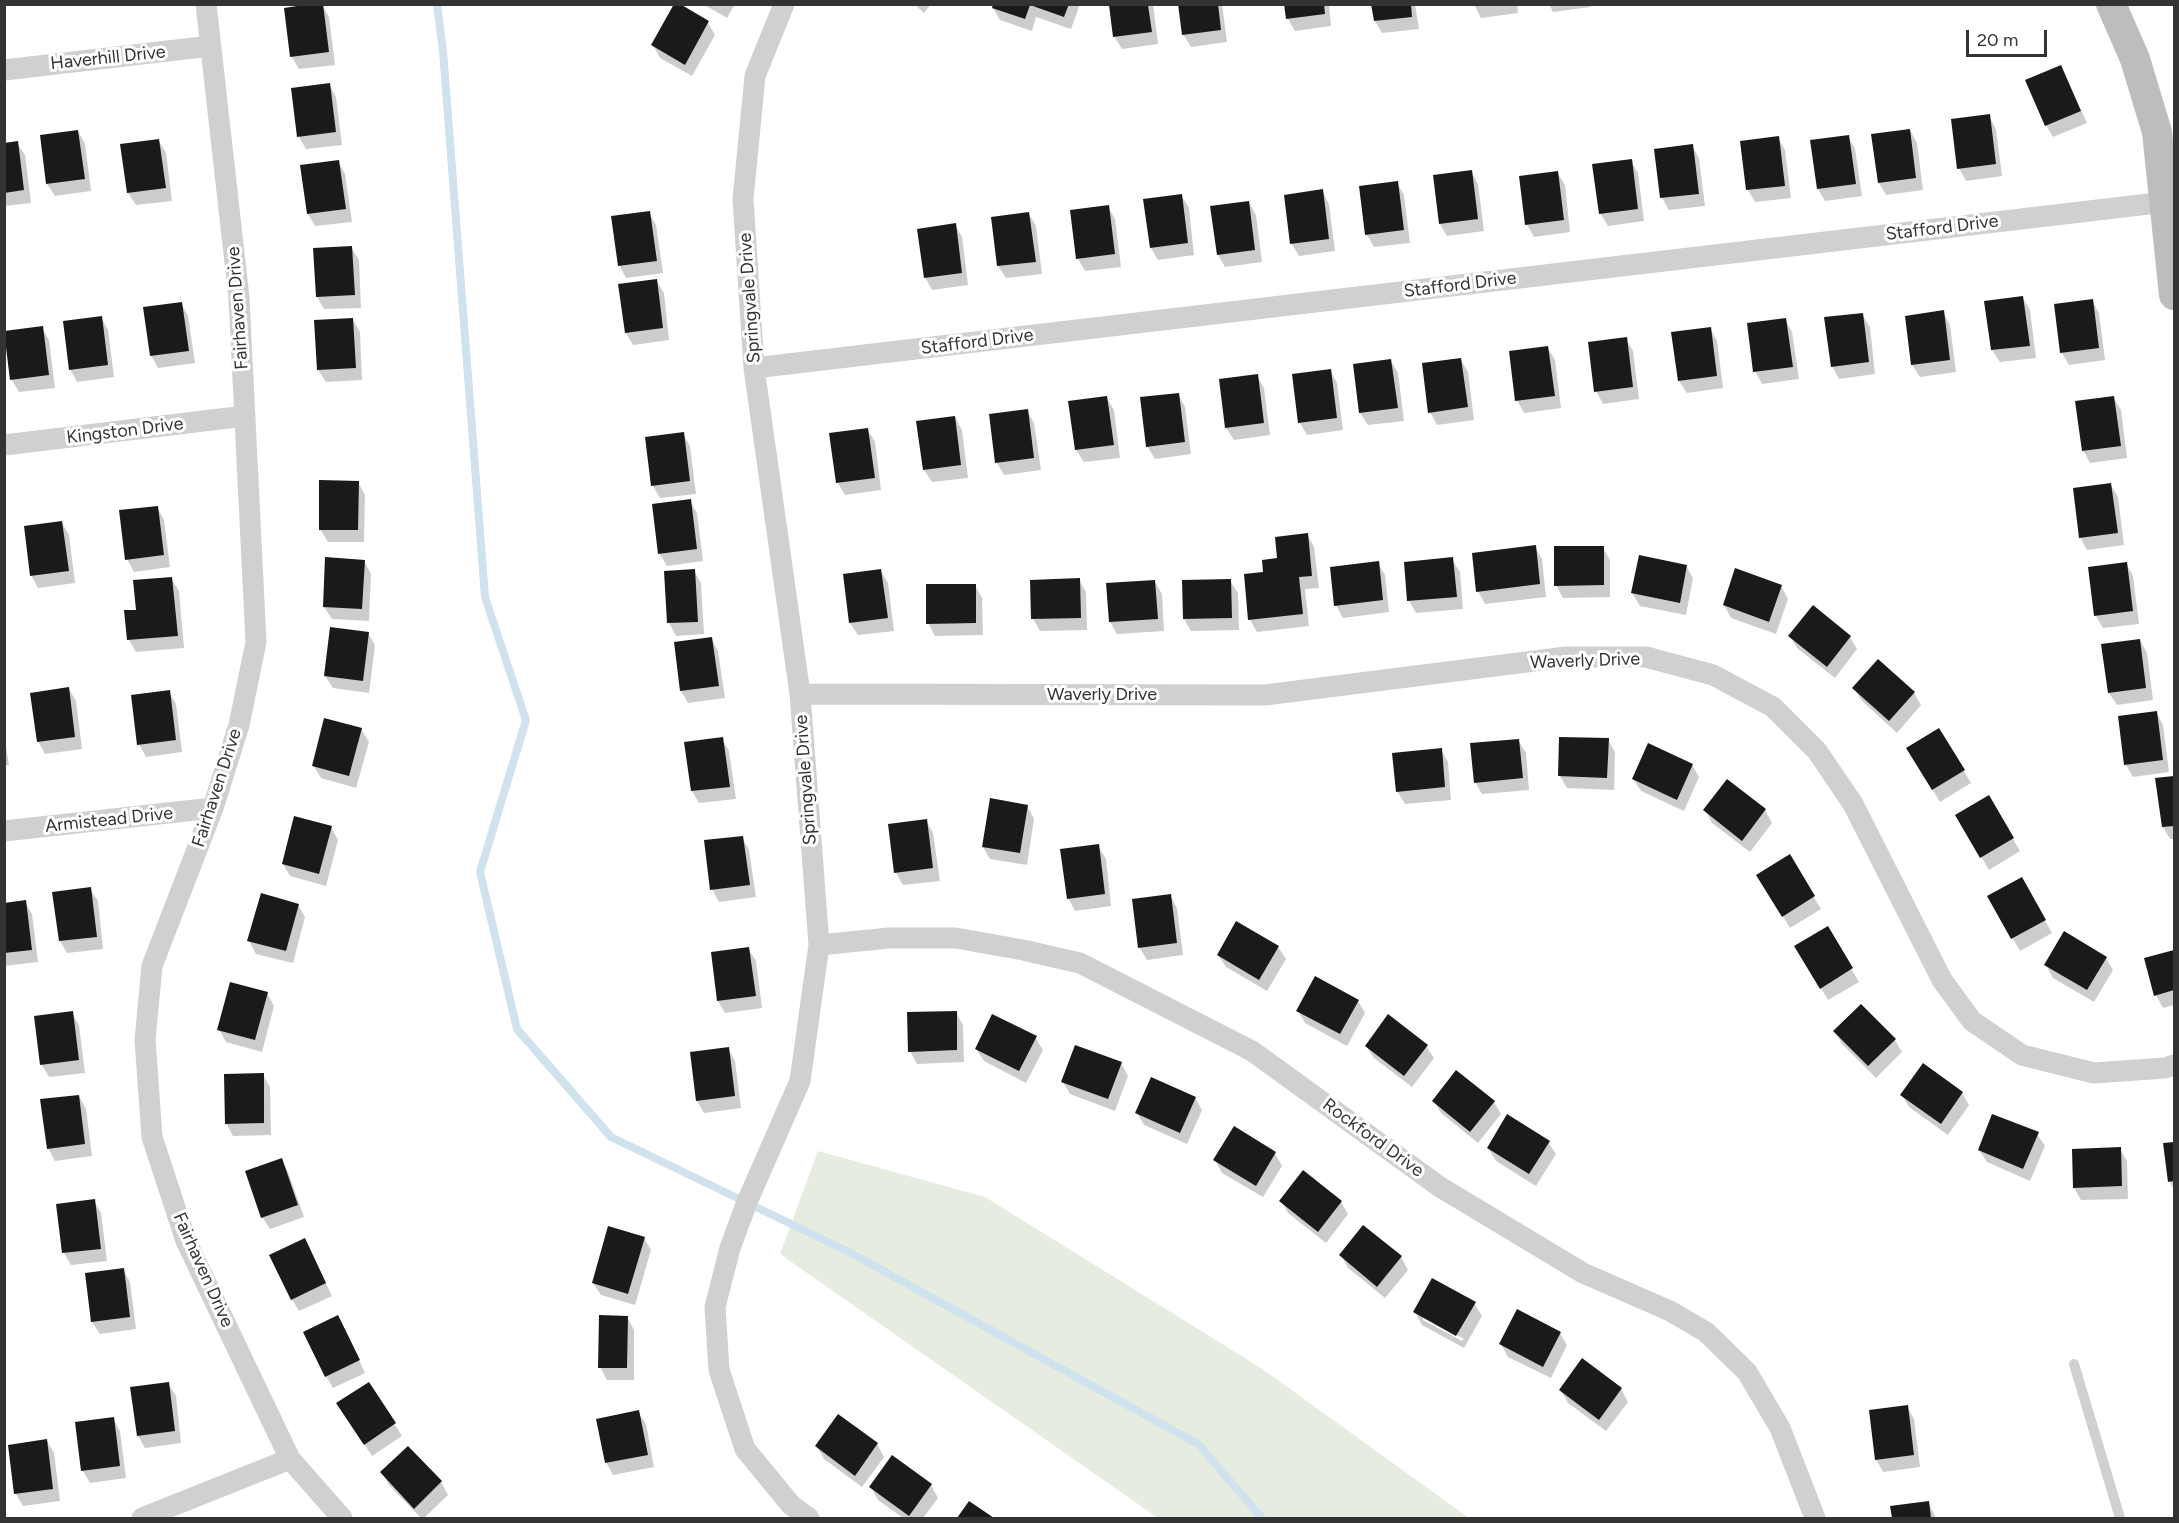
<!DOCTYPE html>
<html>
<head>
<meta charset="utf-8">
<style>
	body { margin:0 }
	#map { position:relative; width:2179px; height:1523px; overflow:hidden; background:#fff; font-family:Figtree,sans-serif }
	canvas { display:block }
	.frame { position:absolute; inset:0; border:6px solid #333; pointer-events:none }
	.scale { position:absolute; left:1966px; top:30px; width:81px; height:27px; box-sizing:border-box; border:3px solid #333; border-top:0; padding-left:8px; font-size:18px; line-height:21px; white-space:nowrap; color:#333; -webkit-text-stroke:4px #fff; paint-order:stroke }
</style>
</head>
<body>
<div id="map">
<canvas width="2179" height="1523"></canvas>
<div class="frame"></div>
<div class="scale">20 m</div>
</div>
<script>
const g = document.querySelector('canvas').getContext('2d');
g.lineJoin = 'round';
function fill(path, color) { g.fillStyle = color; g.fill(path, 'evenodd'); }
const toPath = rows => new Path2D(rows.map(r => 'M' + r).join(''));
function stroke(path, color, width, dash) { g.strokeStyle = color; g.lineWidth = width; g.lineCap = dash ? 'butt' : 'round'; g.setLineDash(dash || []); g.stroke(path); }
function write(font, color, halo, rows, align = 'center') {
  g.font = font + ' Figtree,sans-serif'; g.lineWidth = 6; g.setLineDash([]); g.textBaseline = 'middle'; g.strokeStyle = halo; g.fillStyle = color; for (const [text, x, y, turn = 0] of rows) {
    g.save(); g.translate(x, y); g.rotate((+turn || 0) * Math.PI / 180); g.textAlign = isNaN(turn) ? turn : align; if (halo) g.strokeText(text, 0, 0); g.fillText(text, 0, 0); g.restore();
  }
}
const green = toPath([
	[818,1151,985,1197,1261,1368,1469,1518,1158,1518,780,1254]
]);
const shadow = toPath([
	[322,4,329,17,335,65,299,69,292,57,285,9],
	[677,4,708,23,715,35,692,76,660,58,653,45],
	[703,4,735,4,727,18],
	[914,4,931,4,924,13],
	[994,4,1080,4,1071,29,1036,17,1032,31,1000,20,993,8],
	[1110,4,1153,4,1158,44,1122,49,1114,36],
	[1180,4,1222,4,1227,42,1191,47,1183,34],
	[1286,4,1329,4,1331,26,1295,31,1288,19],
	[1373,4,1415,4,1419,29,1382,33,1375,21],
	[1474,4,1517,4,1518,13,1481,18],
	[1549,4,1590,4,1590,7,1553,12],
	[2061,66,2087,123,2053,137,2046,125],
	[329,84,336,97,342,145,306,149,299,137],
	[1989,116,1996,129,2002,176,1966,181,1959,168],
	[1910,130,1917,143,1923,190,1886,195,1879,183],
	[78,131,85,144,91,191,55,196,47,184,42,136],
	[1848,136,1855,149,1862,196,1825,201,1818,189],
	[1778,138,1785,150,1791,198,1755,202,1748,190,1741,143],
	[159,141,166,153,172,201,136,205,128,193,122,145],
	[17,143,25,155,31,203,4,206,4,144],
	[1692,146,1699,158,1705,206,1669,210,1662,198,1655,151],
	[338,161,345,174,352,222,315,226,308,214,302,166],
	[1631,161,1638,173,1644,221,1608,226,1600,213],
	[1471,171,1478,184,1484,231,1447,236,1440,224],
	[1557,172,1565,185,1570,232,1534,237,1527,225],
	[1397,183,1404,195,1410,243,1374,247,1367,235,1361,187],
	[1322,191,1329,204,1335,251,1299,256,1292,244],
	[1181,195,1189,208,1194,255,1158,260,1151,248],
	[1249,202,1256,215,1262,262,1225,267,1218,255],
	[1108,207,1115,219,1121,267,1085,271,1078,259,1071,211],
	[649,213,656,225,663,273,626,278,619,265],
	[1029,214,1036,226,1042,274,1006,278,998,266,993,218],
	[955,225,962,237,968,285,932,290,925,277],
	[351,247,359,260,361,308,324,309,317,297,314,249],
	[656,280,664,293,669,340,633,345,626,333],
	[2023,298,2030,310,2036,358,2000,362,1992,350],
	[2092,300,2099,313,2105,360,2069,365,2062,353],
	[181,303,188,316,195,363,158,368,151,355],
	[1943,312,1950,325,1956,372,1920,377,1912,365],
	[1862,314,1870,327,1875,374,1839,379,1832,366],
	[101,317,108,330,114,377,77,382,70,369],
	[1785,319,1792,332,1799,379,1762,384,1755,371],
	[353,320,360,332,362,380,326,382,318,370],
	[42,328,49,340,55,388,19,392,12,380,5,332],
	[1710,328,1717,341,1723,388,1687,393,1679,381],
	[1626,339,1633,351,1639,399,1603,404,1596,391],
	[1548,348,1555,360,1561,408,1524,413,1517,400],
	[1461,360,1468,372,1474,420,1437,425,1430,412],
	[1391,361,1398,373,1404,421,1368,425,1360,413],
	[1330,370,1337,383,1343,430,1307,435,1300,423],
	[1257,376,1264,388,1270,435,1234,440,1226,428,1221,380],
	[1178,394,1185,407,1191,454,1155,459,1147,446],
	[1107,398,1114,410,1120,458,1084,462,1076,450,1070,402],
	[2114,398,2121,410,2127,458,2090,463,2083,450],
	[1027,410,1034,423,1041,470,1004,475,997,463],
	[955,417,962,430,968,478,932,482,924,470,918,422],
	[868,430,875,442,881,490,845,495,837,482],
	[683,434,690,446,696,494,660,498,653,486],
	[358,482,365,495,364,542,328,542,320,529],
	[2111,485,2118,497,2124,545,2087,550,2080,537],
	[690,501,697,513,703,561,667,566,659,553],
	[157,507,164,520,170,567,134,572,127,559],
	[62,523,69,535,75,583,38,588,31,575],
	[1307,534,1314,547,1319,588,1305,589,1309,626,1257,632,1250,620,1245,575,1265,573],
	[1535,547,1542,559,1546,597,1485,604,1478,591],
	[1603,548,1610,560,1610,597,1563,598,1556,585],
	[1452,559,1460,572,1463,609,1416,613,1409,601,1405,564],
	[364,561,371,574,369,621,332,619,324,607],
	[1378,563,1385,575,1389,612,1343,618,1336,605],
	[2126,563,2133,576,2139,624,2103,628,2096,616,2089,568],
	[1686,566,1693,578,1686,615,1640,606,1632,593],
	[694,571,701,583,704,634,676,636,669,623,666,572],
	[881,571,888,583,894,631,858,635,850,623],
	[171,578,179,591,184,648,136,652,129,640,126,612,137,611],
	[1079,580,1086,592,1087,630,1040,631,1033,619],
	[1183,581,1230,581,1238,593,1239,630,1191,631,1184,619],
	[1155,582,1162,594,1164,631,1117,634,1110,622],
	[975,585,982,598,983,635,935,636,928,623],
	[1781,586,1788,599,1776,634,1731,618,1724,605],
	[368,633,375,645,369,693,333,688,325,676],
	[1790,636,1850,637,1857,649,1835,678,1797,648],
	[711,638,718,651,725,698,688,703,681,691,675,643],
	[2140,640,2147,653,2153,700,2117,705,2109,693],
	[1854,688,1914,693,1921,705,1897,733,1861,700],
	[69,689,76,701,82,749,45,754,38,741],
	[169,692,176,704,182,752,146,757,139,744],
	[2156,712,2163,725,2169,772,2133,777,2126,765,2120,717],
	[361,729,369,742,356,788,321,778,313,765],
	[1939,730,1971,783,1940,802,1908,749],
	[4,734,9,765,4,765],
	[722,739,729,751,736,799,699,803,692,791,686,743],
	[1518,740,1526,753,1529,790,1482,794,1475,782],
	[1608,740,1615,752,1614,790,1567,788,1560,776],
	[1441,750,1448,762,1451,800,1405,804,1397,791],
	[1692,765,1699,777,1684,811,1641,791,1633,779],
	[2174,777,2174,839,2170,839,2163,827,2157,779],
	[1727,781,1765,810,1772,823,1750,852,1712,823,1705,810],
	[1988,797,2020,851,1989,870,1957,815],
	[1027,806,1034,819,1027,865,990,859,983,847],
	[926,820,933,833,940,881,903,885,896,873],
	[331,827,338,840,326,886,290,876,283,864],
	[742,837,749,850,756,897,719,902,712,889],
	[1098,846,1106,859,1111,906,1075,911,1068,898],
	[1789,856,1821,909,1790,928,1758,875],
	[2021,879,2052,933,2020,951,1989,897],
	[90,889,98,901,103,949,67,953,60,941,54,894],
	[1170,895,1177,908,1183,955,1147,960,1140,948,1133,900],
	[25,902,32,914,38,962,4,966,4,904],
	[298,905,305,917,293,963,256,954,249,941],
	[1827,928,1859,982,1828,1000,1796,947],
	[1278,947,1286,959,1267,991,1226,967,1218,955],
	[748,948,756,961,762,1008,725,1013,718,1001],
	[2174,951,2174,1005,2163,1008,2156,995,2146,959],
	[2106,958,2113,970,2094,1002,2053,978,2046,965],
	[267,993,274,1006,262,1052,226,1042,219,1029],
	[1358,1001,1365,1013,1347,1046,1305,1023,1298,1011],
	[956,1012,963,1025,964,1062,917,1064,910,1051],
	[72,1013,79,1025,85,1073,49,1077,42,1065,35,1017],
	[1835,1031,1895,1040,1902,1052,1876,1078,1842,1044],
	[1035,1037,1043,1050,1026,1083,984,1061,976,1049],
	[1366,1046,1426,1046,1434,1058,1412,1087,1374,1058],
	[728,1048,735,1061,741,1108,704,1113,697,1101],
	[1121,1063,1128,1076,1115,1111,1070,1094,1063,1082],
	[263,1075,270,1087,271,1135,233,1136,226,1123],
	[1962,1093,1969,1105,1948,1135,1909,1107,1902,1095],
	[79,1096,86,1109,92,1156,55,1161,48,1148],
	[1195,1098,1202,1110,1187,1144,1144,1125,1137,1113],
	[1434,1101,1494,1102,1501,1114,1478,1143,1441,1113],
	[2037,1134,2045,1146,2030,1181,1987,1162,1979,1150],
	[1548,1142,1556,1154,1536,1186,1496,1161,1488,1148],
	[2174,1143,2174,1190,2170,1182,2165,1145],
	[2120,1149,2127,1161,2128,1199,2081,1200,2074,1188],
	[1275,1153,1282,1166,1263,1197,1222,1173,1215,1160],
	[281,1159,288,1172,304,1217,270,1229,262,1217],
	[94,1201,101,1213,107,1261,71,1265,64,1253],
	[1281,1201,1341,1202,1348,1214,1326,1243,1288,1213],
	[644,1238,651,1250,635,1305,601,1295,593,1283],
	[311,1252,332,1296,299,1311,292,1299],
	[1341,1255,1401,1257,1408,1270,1385,1298,1348,1268],
	[123,1269,130,1282,136,1329,100,1334,92,1322],
	[1474,1303,1482,1316,1464,1348,1422,1325,1415,1312],
	[1423,1316,1464,1339,1462,1341,1423,1320],
	[627,1317,634,1330,634,1380,607,1380,600,1367],
	[345,1329,365,1373,333,1388,326,1376],
	[1560,1333,1567,1345,1551,1378,1508,1357,1501,1344],
	[1583,1361,1621,1389,1628,1402,1606,1431,1568,1403,1561,1390],
	[168,1383,176,1396,181,1443,145,1448,138,1436],
	[369,1384,402,1436,372,1456,346,1416],
	[1907,1407,1914,1419,1920,1467,1883,1472,1876,1459],
	[638,1412,646,1424,654,1467,613,1475,606,1462],
	[113,1418,120,1431,126,1478,90,1483,83,1471],
	[47,1441,54,1453,60,1501,23,1506,16,1494],
	[877,1444,884,1457,862,1487,824,1459,817,1446],
	[408,1448,441,1482,448,1495,424,1518,421,1518,389,1485,382,1473],
	[931,1485,938,1498,923,1518,903,1518,878,1500,871,1487],
	[1928,1502,1936,1518,1893,1518,1892,1507]
]);
const stream = toPath([
	[437,4,443,51,485,597,526,720,480,872,517,1029,611,1137,849,1252,1198,1444,1262,1518]
]);
const building = toPath([
	[310,4,323,4,329,52,290,57,284,8],
	[674,4,680,4,709,21,685,65,651,45],
	[993,4,1069,4,1064,17,1030,5,1025,19,992,8],
	[1178,4,1218,4,1221,30,1182,35],
	[1284,4,1324,4,1325,14,1286,19],
	[1371,4,1411,4,1412,17,1374,21],
	[1109,5,1148,5,1152,32,1113,37],
	[2061,65,2081,111,2045,126,2025,80],
	[330,83,336,132,297,137,291,88],
	[1990,114,1996,164,1957,169,1951,119],
	[1910,129,1916,178,1878,183,1871,134],
	[78,130,85,179,46,184,40,135],
	[1849,135,1856,184,1817,189,1810,140],
	[1779,136,1785,186,1746,190,1740,141],
	[159,139,166,188,127,193,120,144],
	[18,141,24,190,4,193,4,143],
	[1693,144,1699,194,1660,198,1654,149],
	[1632,159,1638,209,1599,214,1592,164],
	[339,160,346,209,307,214,300,165],
	[1472,170,1478,219,1439,224,1433,175],
	[1558,171,1564,220,1525,225,1519,176],
	[1398,181,1404,230,1365,235,1359,186],
	[1323,189,1329,239,1290,244,1284,195],
	[1182,194,1188,243,1150,248,1143,199],
	[1249,201,1255,250,1217,255,1210,206],
	[1109,205,1115,254,1076,259,1070,210],
	[650,211,657,261,618,266,611,216],
	[1029,212,1036,262,997,266,991,217],
	[956,223,962,273,924,278,917,229],
	[352,246,355,295,316,297,313,248],
	[657,279,663,328,625,333,618,284],
	[2023,296,2030,346,1991,350,1984,301],
	[2093,299,2099,348,2060,353,2054,304],
	[182,302,189,351,150,356,143,307],
	[1944,310,1950,360,1911,365,1905,316],
	[1863,313,1869,362,1831,367,1824,317],
	[102,316,108,365,69,370,63,321],
	[353,318,356,368,317,370,314,320],
	[1786,318,1793,367,1753,372,1747,323],
	[43,326,49,375,10,380,4,331],
	[1711,327,1717,376,1678,381,1671,332],
	[1627,337,1633,387,1594,392,1588,342],
	[1548,346,1555,396,1515,401,1509,351],
	[1461,358,1468,407,1428,413,1422,363],
	[1391,359,1398,408,1359,413,1353,364],
	[1331,369,1337,418,1298,423,1292,374],
	[1258,374,1264,423,1225,428,1219,379],
	[1179,393,1185,442,1146,447,1140,397],
	[1107,396,1114,445,1075,450,1068,401],
	[2114,396,2121,446,2082,451,2075,401],
	[1028,409,1034,458,995,463,989,414],
	[955,416,961,465,923,470,916,421],
	[868,428,875,478,836,483,829,433],
	[684,432,690,481,651,486,645,437],
	[319,480,359,481,358,530,319,530],
	[2111,483,2118,533,2079,538,2073,488],
	[691,499,697,549,658,554,652,504],
	[158,506,164,555,125,560,119,510],
	[62,521,69,571,30,576,24,526],
	[1308,533,1312,576,1299,577,1303,614,1248,620,1244,574,1263,572,1262,560,1277,558,1275,537],
	[1536,545,1540,584,1476,592,1472,553],
	[1554,546,1604,546,1604,585,1554,586],
	[1639,555,1687,565,1680,603,1631,593],
	[325,557,365,560,362,609,323,607],
	[1453,557,1457,597,1407,601,1404,562],
	[1379,561,1383,600,1334,606,1330,567],
	[2127,562,2133,611,2094,616,2088,567],
	[1735,568,1782,585,1769,622,1723,605],
	[695,569,698,622,667,623,664,571],
	[881,569,888,618,849,623,843,574],
	[172,577,178,636,127,640,124,610,136,610,133,580],
	[1080,578,1081,618,1031,619,1030,580],
	[1231,579,1232,618,1183,619,1182,580],
	[1155,580,1158,619,1109,622,1106,583],
	[926,584,976,584,976,623,926,624],
	[1813,605,1851,636,1827,667,1788,636],
	[330,627,369,632,363,681,324,676],
	[712,637,719,686,680,691,674,642],
	[2140,639,2146,688,2108,693,2101,644],
	[1878,659,1915,692,1889,721,1852,688],
	[69,687,75,737,37,742,30,693],
	[170,690,176,740,137,745,131,695],
	[2157,711,2163,760,2124,765,2118,716],
	[324,718,362,728,349,776,312,766],
	[1939,728,1965,770,1932,790,1906,748],
	[723,737,730,787,691,791,684,742],
	[1559,737,1609,738,1607,778,1558,776],
	[1519,739,1523,778,1474,783,1470,743],
	[1648,743,1693,764,1677,800,1632,779],
	[1442,748,1445,787,1396,792,1392,753],
	[2174,776,2174,826,2162,827,2155,778],
	[1727,779,1766,809,1742,841,1703,810],
	[1989,795,2014,838,1980,858,1955,815],
	[990,798,1028,805,1020,853,982,847],
	[294,816,332,826,319,874,282,864],
	[927,819,933,868,894,873,888,824],
	[743,836,750,885,710,890,704,840],
	[1099,844,1105,894,1067,899,1060,849],
	[1790,854,1815,896,1782,917,1756,875],
	[2022,877,2046,920,2011,939,1987,896],
	[91,887,97,937,59,941,52,892],
	[261,893,299,904,286,951,247,941],
	[1171,894,1177,943,1138,948,1132,899],
	[26,900,32,950,4,953,4,903],
	[1236,921,1279,946,1259,980,1217,955],
	[1828,926,1853,968,1820,989,1794,946],
	[2064,931,2107,957,2087,990,2044,965],
	[749,947,756,996,717,1001,711,952],
	[2174,950,2174,990,2154,996,2144,958],
	[1315,976,1359,1000,1340,1034,1296,1011],
	[230,982,268,992,255,1040,217,1030],
	[1861,1004,1896,1039,1868,1066,1833,1031],
	[73,1011,79,1060,40,1065,34,1016],
	[957,1011,957,1050,908,1052,907,1012],
	[992,1014,1037,1036,1019,1071,975,1049],
	[1388,1014,1428,1045,1404,1076,1365,1046],
	[1075,1045,1122,1062,1108,1099,1061,1082],
	[729,1047,735,1096,696,1101,690,1052],
	[1923,1063,1963,1092,1941,1124,1900,1095],
	[1456,1070,1495,1101,1470,1132,1432,1101],
	[264,1073,264,1123,225,1124,224,1074],
	[1151,1077,1196,1097,1180,1133,1135,1113],
	[79,1095,85,1144,47,1149,40,1099],
	[1507,1114,1550,1141,1529,1174,1487,1148],
	[1992,1114,2039,1132,2023,1169,1978,1150],
	[1234,1126,1276,1152,1256,1186,1213,1160],
	[2174,1142,2174,1181,2168,1182,2163,1143],
	[2121,1147,2122,1186,2073,1188,2072,1149],
	[282,1158,298,1205,261,1218,245,1171],
	[1303,1170,1342,1201,1318,1232,1279,1201],
	[95,1199,101,1249,62,1253,56,1204],
	[1363,1225,1402,1256,1377,1287,1339,1255],
	[608,1226,645,1237,628,1294,592,1283],
	[305,1238,326,1283,291,1300,269,1255],
	[124,1268,130,1317,91,1322,85,1273],
	[1432,1278,1476,1302,1456,1336,1413,1312],
	[1517,1309,1561,1332,1543,1367,1499,1344],
	[338,1315,360,1360,325,1377,303,1332],
	[599,1315,628,1316,627,1368,598,1368],
	[1582,1358,1622,1388,1599,1420,1559,1390],
	[169,1382,175,1431,137,1436,130,1387],
	[369,1382,396,1423,364,1445,336,1403],
	[1908,1405,1914,1455,1875,1460,1869,1410],
	[639,1410,648,1455,605,1463,596,1419],
	[838,1414,878,1443,855,1476,815,1446],
	[114,1417,120,1466,81,1471,75,1422],
	[47,1439,53,1489,14,1494,8,1445],
	[408,1446,442,1481,414,1509,380,1472],
	[892,1455,932,1484,909,1516,869,1487],
	[969,1501,994,1518,957,1518],
	[1929,1501,1931,1518,1892,1518,1890,1506]
]);
const lane = toPath([
	[2074,1364,2120,1518]
]);
const street = toPath([
	[206,4,239,298,256,642,239,725,213,808,152,966,145,1040,152,1137,186,1241,290,1459,342,1518],
	[784,4,755,76,743,199,754,368,800,694,819,945,800,1081,747,1202,730,1248,715,1307,719,1370,745,1449,791,1505,809,1518],
	[4,70,211,46],
	[754,368,2174,201],
	[4,445,245,416],
	[800,694,1265,695,1566,657,1646,657,1713,675,1773,707,1817,751,1853,804,1942,980,1972,1021,2022,1055,2094,1073,2165,1068,2174,1065],
	[4,831,213,808],
	[819,945,889,938,956,938,1023,950,1080,963,1252,1051,1440,1187,1583,1273,1670,1311,1706,1332,1747,1372,1780,1428,1815,1518],
	[142,1518,290,1459]
]);
const secondary = toPath([
	[2111,4,2135,59,2157,132,2174,295]
]);
const streetNames = [
	["Haverhill Drive",108,58,-6],
	["Stafford Drive",1942,228,-7],
	["Stafford Drive",1460,285,-7],
	["Springvale Drive",750,298,-94],
	["Fairhaven Drive",238,308,-94],
	["Stafford Drive",977,342,-7],
	["Kingston Drive",125,431,-7],
	["Waverly Drive",1585,661,-2],
	["Waverly Drive",1102,695],
	["Springvale Drive",806,780,-94],
	["Fairhaven Drive",217,788,-72],
	["Armistead Drive",109,820,-6],
	["Rockford Drive",1373,1138,36],
	["Fairhaven Drive",203,1270,66]
];
fill(green, '#e6ecdf');
fill(shadow, '#0003');
stroke(stream, '#cfe2ee', 8);
fill(building, '#1a1a1a');
stroke(lane, '#d0d0d0', 10);
stroke(street, '#d0d0d0', 21);
stroke(secondary, '#bdbdbd', 30);
write('18px', '#333', '#fff', streetNames);
</script>
</body>
</html>
